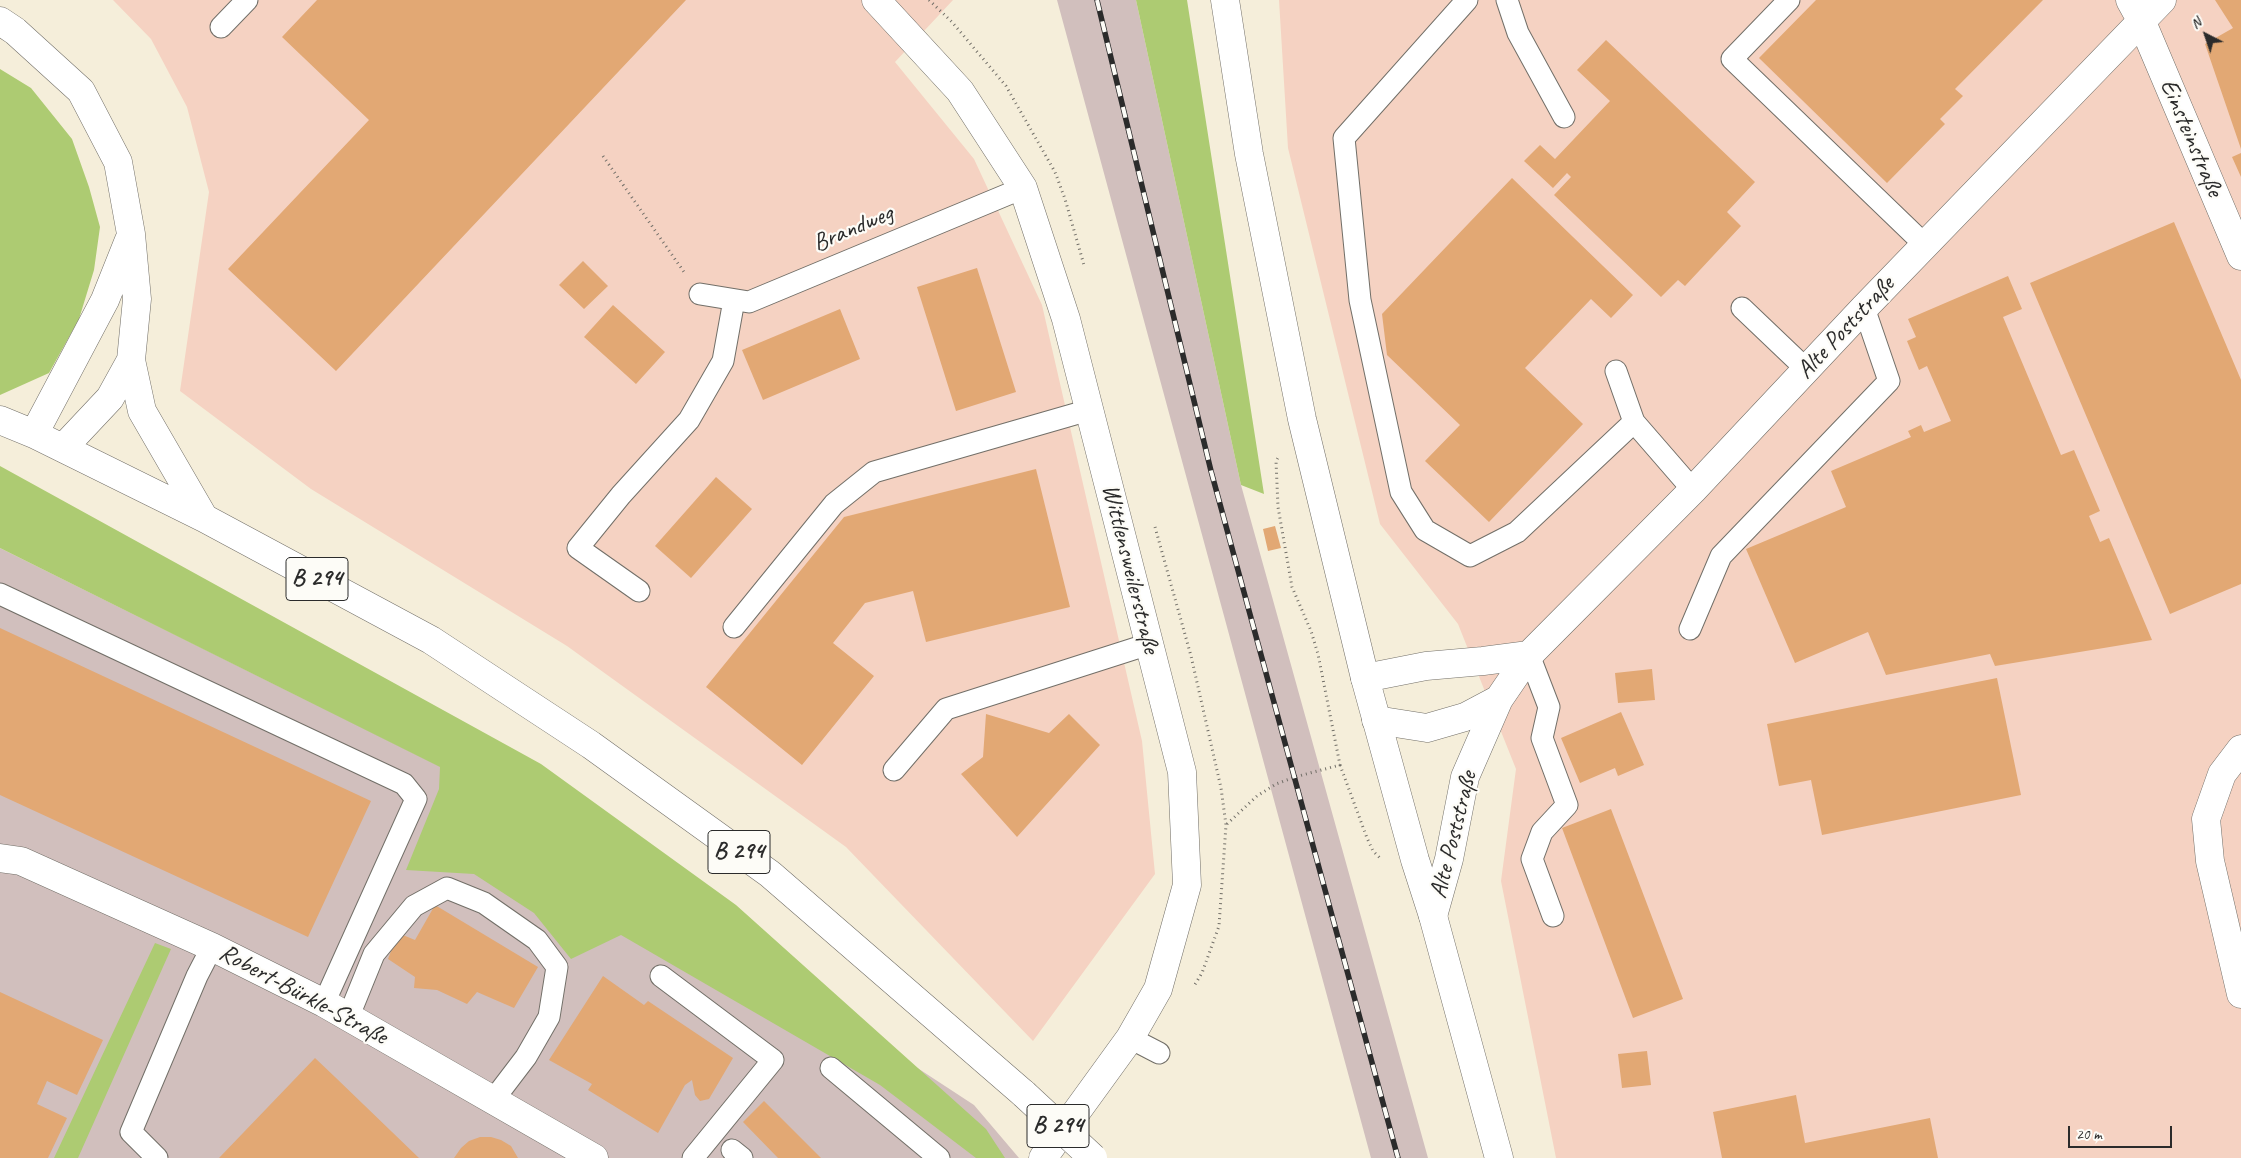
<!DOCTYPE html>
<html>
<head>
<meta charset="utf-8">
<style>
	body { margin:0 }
	#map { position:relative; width:2241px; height:1158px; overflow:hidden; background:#f5eeda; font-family:Caveat,sans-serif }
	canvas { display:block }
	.north { position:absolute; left:2181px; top:10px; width:50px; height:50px; -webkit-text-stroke:4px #fdfcf7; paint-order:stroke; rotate:319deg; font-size:14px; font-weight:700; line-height:20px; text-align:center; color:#2b2b2b }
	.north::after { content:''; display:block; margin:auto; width:18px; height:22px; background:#2b2b2b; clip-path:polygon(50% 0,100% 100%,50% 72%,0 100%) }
	.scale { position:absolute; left:2068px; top:1126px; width:104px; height:22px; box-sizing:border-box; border:2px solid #2b2b2b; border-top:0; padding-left:6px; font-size:15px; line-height:18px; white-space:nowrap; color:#2b2b2b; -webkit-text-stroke:4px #fdfcf7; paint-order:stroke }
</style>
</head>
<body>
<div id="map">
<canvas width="2241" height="1158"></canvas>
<div class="north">N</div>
<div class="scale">20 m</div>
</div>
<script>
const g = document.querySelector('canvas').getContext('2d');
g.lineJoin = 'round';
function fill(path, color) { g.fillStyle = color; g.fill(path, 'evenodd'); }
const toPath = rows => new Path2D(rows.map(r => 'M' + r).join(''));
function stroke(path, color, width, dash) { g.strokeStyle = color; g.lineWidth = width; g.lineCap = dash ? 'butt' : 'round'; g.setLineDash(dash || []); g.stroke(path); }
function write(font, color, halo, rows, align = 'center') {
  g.font = font + ' Caveat,sans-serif'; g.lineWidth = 4.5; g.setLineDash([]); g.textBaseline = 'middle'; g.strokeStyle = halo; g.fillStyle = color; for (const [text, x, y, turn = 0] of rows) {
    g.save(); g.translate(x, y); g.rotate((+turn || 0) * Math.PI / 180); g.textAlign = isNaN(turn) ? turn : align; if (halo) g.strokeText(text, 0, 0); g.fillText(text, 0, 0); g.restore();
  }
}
const built = toPath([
	[113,0,953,0,895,62,974,159,1042,305,1142,741,1155,874,1033,1041,846,847,567,646,311,489,180,391,209,192,187,107,151,39],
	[1279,0,2241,0,2241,1158,1556,1158,1501,881,1516,769,1458,624,1380,524,1288,148]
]);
const industrial = toPath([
	[1057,0,1136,0,1241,485,1428,1158,1371,1158],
	[0,548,508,800,974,1105,1019,1158,0,1158]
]);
const green = toPath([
	[1136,0,1187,0,1264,494,1241,485],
	[0,69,31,88,72,139,89,187,100,227,94,270,79,319,49,373,0,395],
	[0,466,541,764,736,905,986,1129,1005,1158,976,1158,880,1085,621,935,571,959,534,913,474,874,406,870,439,789,440,767,0,548],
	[155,943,171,949,78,1158,54,1158]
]);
const building = toPath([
	[317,0,686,0,336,371,228,269,369,120,282,37],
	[1816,0,2043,0,1955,89,1963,96,1940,119,1945,124,1887,183,1759,58],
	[2215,0,2241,0,2241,149,2205,44,2233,28],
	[1606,40,1755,182,1727,212,1741,226,1685,286,1678,280,1661,297,1554,195,1571,177,1567,173,1553,188,1524,161,1540,145,1555,159,1610,101,1577,70],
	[2241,153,2241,177,2232,157],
	[1512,178,1633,295,1611,318,1591,299,1525,368,1583,424,1489,522,1425,461,1460,425,1387,355,1382,314],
	[2174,222,2241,380,2241,584,2170,614,2030,283],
	[583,261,608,286,584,309,559,285],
	[977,268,1016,392,956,411,917,287],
	[2008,276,2022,309,2003,317,2061,455,2074,450,2100,511,2089,516,2100,542,2109,538,2152,640,1995,666,1990,654,1886,675,1868,632,1795,663,1746,549,1846,507,1831,471,1911,437,1908,431,1921,425,1924,432,1951,421,1927,366,1919,370,1907,341,1916,337,1908,319],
	[613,305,665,352,636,384,584,337],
	[840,309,860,359,763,400,742,350],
	[1036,469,1070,607,926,642,913,591,865,603,833,643,874,676,802,765,706,687,844,517],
	[716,477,752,509,691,578,655,546],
	[1275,526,1281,548,1268,551,1263,529],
	[0,628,371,801,308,937,0,795],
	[1652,669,1655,700,1618,703,1615,673],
	[1997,678,2021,795,1822,835,1811,780,1779,786,1767,724],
	[1621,712,1644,765,1618,776,1615,768,1580,783,1561,738],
	[986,714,1049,733,1069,714,1100,745,1017,837,961,774,983,757],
	[1611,809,1683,999,1633,1018,1562,828],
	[435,905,538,967,514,1008,477,992,467,1004,437,990,414,988,415,977,388,959,398,933,415,940],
	[603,976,644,1005,648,1001,733,1058,709,1099,700,1101,695,1095,692,1080,685,1085,658,1133,588,1090,592,1084,549,1060],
	[0,992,103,1040,77,1095,47,1081,37,1104,67,1118,48,1158,0,1158],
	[1647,1051,1651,1085,1622,1088,1618,1054],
	[315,1058,335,1077,419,1158,219,1158],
	[1796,1095,1805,1143,1930,1118,1938,1158,1722,1158,1713,1112],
	[764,1101,821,1158,778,1158,743,1122],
	[480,1137,491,1137,501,1140,511,1146,518,1158,454,1158,461,1148,469,1141]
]);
const path = toPath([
	[929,0,952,22,1006,86,1055,172,1065,199,1084,265],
	[603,156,684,272],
	[1155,527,1191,656,1221,788,1226,825,1219,926,1202,973,1194,986],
	[1340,765,1367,838,1373,851,1380,858],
	[1227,824,1257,796,1276,784,1295,777,1340,765,1318,654,1311,631,1292,587,1278,507,1276,461,1279,456]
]);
const lane = toPath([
	[1467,0,1344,138,1360,300,1401,492,1425,530,1470,556,1517,532,1634,422,1616,371],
	[1507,0,1518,33,1564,117],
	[1789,0,1732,59,1925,245],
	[221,27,247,0],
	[700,294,749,302,1023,188],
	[1742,308,1806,369],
	[1634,422,1693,490],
	[639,591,578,548,621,495,689,420,723,361,734,300],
	[0,594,404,784,416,799,324,1003],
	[734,627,834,504,874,472,1089,410],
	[1690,629,1721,556,1889,381,1864,308],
	[1529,655,1549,707,1542,738,1567,805,1542,832,1532,859,1553,916],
	[894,770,946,709,1149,644],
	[661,976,773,1060,693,1158],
	[348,1018,374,954,414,906,447,888,484,903,537,940,557,967,549,1017,526,1057,494,1099],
	[1130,1038,1159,1053],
	[831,1068,939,1158],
	[732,1150,742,1158],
	[157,1158,131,1132,197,976,212,947]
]);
const street = toPath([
	[876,0,960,91,1023,188,1066,319,1182,772,1187,885,1158,989,1130,1038,1043,1158],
	[2130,0,2141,20,2241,256],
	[1365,678,1426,666,1483,661,1529,655],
	[1376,720,1427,728,1465,717,1499,699],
	[2241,749,2222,774,2206,819,2210,861,2241,994],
	[0,858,21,861,212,947,324,1003,594,1158],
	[1433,916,1449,859,1465,777,1499,699,1529,655,1693,490,1864,308,2162,0]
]);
const secondary = toPath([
	[1225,0,1249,154,1302,419,1365,678,1415,860,1433,916,1499,1158]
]);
const primary = toPath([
	[0,21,15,31,81,91,118,162,131,234,137,299,131,360,110,398,63,448],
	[131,360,142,411,204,518],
	[0,420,34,434,204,518,431,640,591,745,770,874,1024,1094],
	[34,434,105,300,129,240]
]);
const rail = toPath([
	[1097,0,1211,471,1398,1158]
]);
const primaryBridge = toPath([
	[1024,1094,1093,1158]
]);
const shields = [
	[317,579,62],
	[739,852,62],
	[1058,1126,62]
];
const shieldNames = [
	["B 294",317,579],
	["B 294",739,852],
	["B 294",1058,1126]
];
const streetNames = [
	["Einsteinstraße",2191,138,67],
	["Brandweg",853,229,-23],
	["Alte Poststraße",1846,328,-47],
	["Wittlensweilerstraße",1130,569,76],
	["Alte Poststraße",1454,835,-76],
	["Robert-Bürkle-Straße",303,995,28]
];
fill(built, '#f5d2c2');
fill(industrial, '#d1bfbd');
fill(green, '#adcb72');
fill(building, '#e2a874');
stroke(lane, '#726f68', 23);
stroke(street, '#726f68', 29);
stroke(secondary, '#726f68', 29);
stroke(primary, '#726f68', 29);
stroke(path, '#726f68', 3, [1, 4]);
stroke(lane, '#fff', 21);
stroke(street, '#fff', 28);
stroke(secondary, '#fff', 28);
stroke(primary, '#fff', 28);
stroke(rail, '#2b2b2b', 5.5);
stroke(rail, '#fdfcf7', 4, [11]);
stroke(primaryBridge, '#726f68', 29, []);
stroke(primaryBridge, '#fff', 28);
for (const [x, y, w] of shields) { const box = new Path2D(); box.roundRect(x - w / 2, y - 21.5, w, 43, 4); g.fillStyle = '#fdfcf7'; g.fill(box); stroke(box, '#2b2b2b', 1); }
write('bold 24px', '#2b2b2b', null, shieldNames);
write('25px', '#2b2b2b', '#fdfcf7', streetNames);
</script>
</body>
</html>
